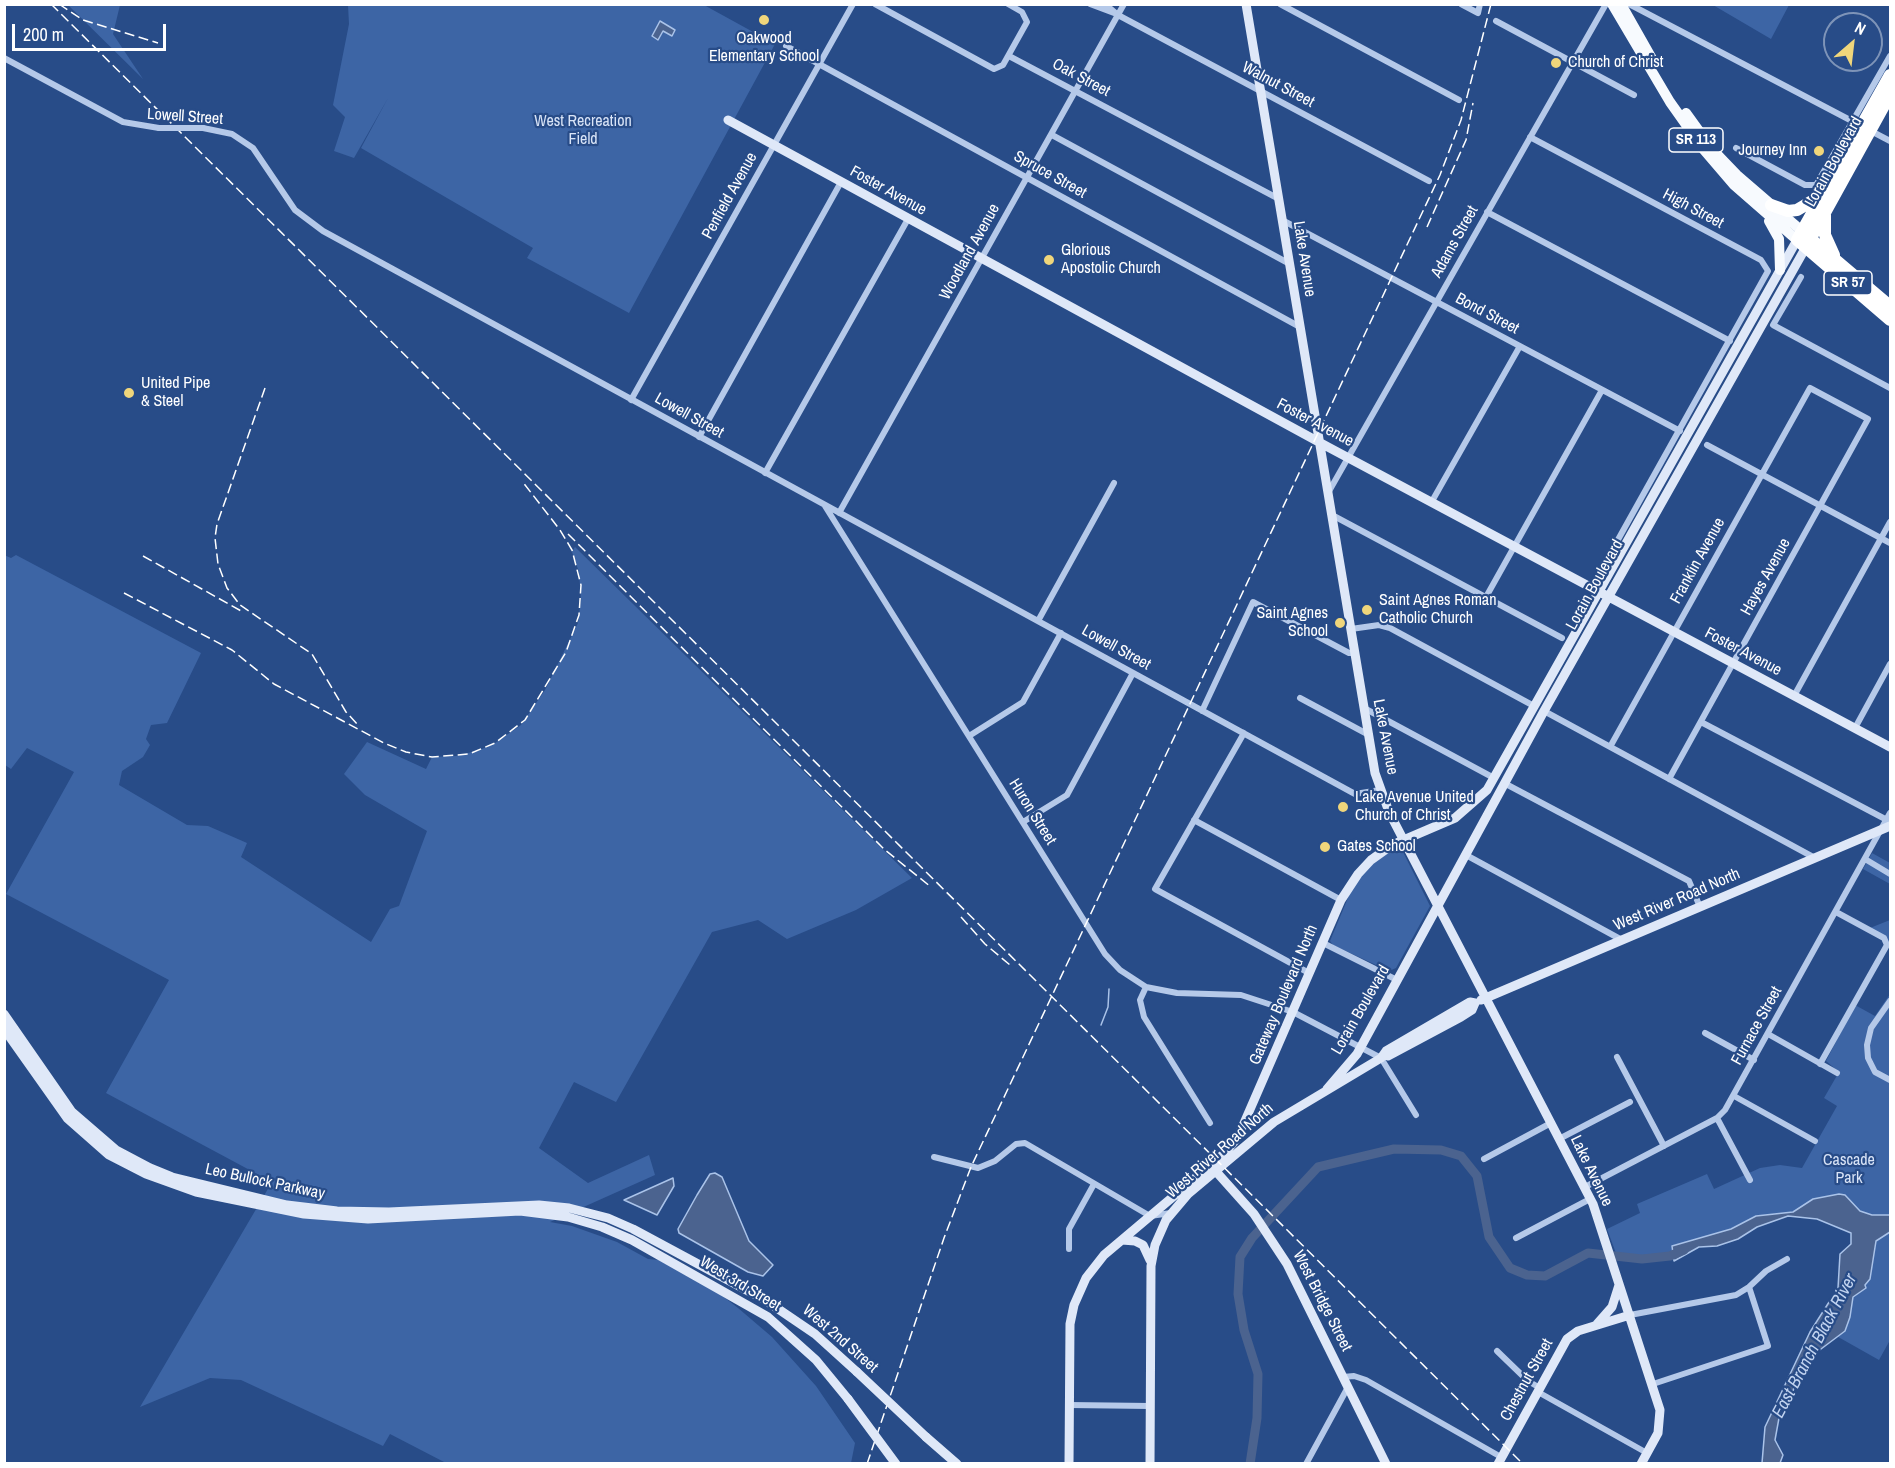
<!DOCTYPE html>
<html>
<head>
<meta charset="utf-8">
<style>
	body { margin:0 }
	#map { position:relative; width:1895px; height:1468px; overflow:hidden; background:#284c88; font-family:"Archivo Narrow",sans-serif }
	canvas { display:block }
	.frame { position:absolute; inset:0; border:6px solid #fff; pointer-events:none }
	.north { position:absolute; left:1823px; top:12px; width:60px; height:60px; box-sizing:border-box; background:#284c88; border:2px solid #7e94b8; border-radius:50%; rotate:28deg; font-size:16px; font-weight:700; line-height:24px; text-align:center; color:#fff }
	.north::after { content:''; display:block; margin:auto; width:21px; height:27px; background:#f0d67b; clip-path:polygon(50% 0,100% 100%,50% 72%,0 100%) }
	.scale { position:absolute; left:12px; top:24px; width:154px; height:27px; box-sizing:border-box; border:3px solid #fff; border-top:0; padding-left:8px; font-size:18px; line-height:21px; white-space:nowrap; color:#fff; -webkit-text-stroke:4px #284c88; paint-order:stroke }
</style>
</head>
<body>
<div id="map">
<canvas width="1895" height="1468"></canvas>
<div class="frame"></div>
<div class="north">N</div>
<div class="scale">200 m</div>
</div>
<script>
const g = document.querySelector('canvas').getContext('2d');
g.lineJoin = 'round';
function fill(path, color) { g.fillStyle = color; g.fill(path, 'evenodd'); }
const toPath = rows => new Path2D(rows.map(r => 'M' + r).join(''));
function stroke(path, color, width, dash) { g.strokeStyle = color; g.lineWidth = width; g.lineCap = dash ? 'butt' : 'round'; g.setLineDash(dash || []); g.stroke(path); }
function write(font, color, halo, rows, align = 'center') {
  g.font = font + ' "Archivo Narrow",sans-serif'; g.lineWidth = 4.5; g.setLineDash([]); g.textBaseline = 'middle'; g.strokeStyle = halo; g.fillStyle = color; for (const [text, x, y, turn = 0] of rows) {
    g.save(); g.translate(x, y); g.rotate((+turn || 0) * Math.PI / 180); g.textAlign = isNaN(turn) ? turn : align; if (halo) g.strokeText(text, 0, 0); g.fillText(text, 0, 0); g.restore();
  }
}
const green = toPath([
	[68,5,120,5,113,34,143,79],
	[348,5,704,5,775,44,629,313,527,258,533,248,361,148,388,98,354,158,334,151,345,117,333,105,349,24],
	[1713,5,1789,5,1771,39],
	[575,547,912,878,856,910,787,939,758,920,712,932,616,1102,574,1082,539,1148,588,1183,649,1155,655,1175,550,1222,572,1226,617,1242,648,1259,659,1260,720,1294,738,1308,772,1337,816,1386,855,1443,851,1463,446,1463,390,1434,383,1446,241,1380,210,1378,140,1407,272,1182,106,1093,169,980,6,894,74,772,27,748,11,769,5,765,4,555,11,558,16,555,201,653,167,723,151,725,146,739,150,745,143,757,122,771,119,785,187,825,208,826,247,843,241,857,371,942,390,909,399,906,427,831,365,795,344,774,367,742,426,769,432,757,456,756,480,750,495,743,521,725,545,690,578,623,581,599,579,572,572,552],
	[1395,848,1403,852,1430,906,1396,968,1389,971,1333,945,1330,941,1350,893,1366,869],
	[1872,853,1890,863,1890,884,1863,869],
	[1890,920,1890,945,1886,937,1870,928],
	[1890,994,1890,1340,1879,1360,1824,1329,1868,1229,1817,1209,1757,1222,1670,1256,1642,1259,1617,1256,1607,1229,1640,1213,1637,1204,1707,1174,1714,1189,1760,1168,1780,1165,1802,1168,1837,1106,1824,1098,1839,1072,1826,1061,1855,1005,1875,1016]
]);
const water = toPath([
	[660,21,675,30,672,36,663,31,658,40,652,36,660,21],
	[715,1173,722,1177,749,1241,773,1265,763,1276,748,1272,679,1233,678,1229,697,1195,710,1174,715,1173],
	[673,1178,674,1186,657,1215,624,1200,673,1178],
	[1839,1194,1845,1195,1860,1211,1872,1215,1890,1215,1890,1232,1876,1241,1870,1279,1865,1285,1866,1288,1853,1297,1850,1317,1845,1331,1813,1355,1794,1387,1791,1400,1779,1418,1775,1440,1783,1455,1780,1463,1762,1463,1765,1427,1810,1332,1838,1288,1840,1254,1851,1244,1851,1233,1817,1219,1788,1216,1757,1227,1738,1239,1717,1246,1699,1247,1674,1261,1672,1246,1731,1229,1756,1216,1793,1212,1813,1199,1839,1194]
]);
const stream = toPath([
	[1101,1025,1108,1007,1109,989]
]);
const river = toPath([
	[1250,1464,1257,1418,1258,1374,1244,1330,1238,1294,1240,1257,1252,1238,1318,1167,1394,1149,1441,1150,1461,1156,1477,1176,1489,1237,1510,1268,1527,1275,1545,1276,1588,1253,1642,1259,1670,1256,1684,1250]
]);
const street = toPath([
	[875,4,994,69,1003,65,1027,22,1022,12,1008,4],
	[1090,4,1114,13],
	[1105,4,1118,15,1429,181],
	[1280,4,1459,100],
	[1461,4,1478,13,1480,4],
	[1629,4,1890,141],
	[1496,21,1634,95],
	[786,46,1300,327],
	[1009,56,1279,199],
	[4,58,123,122,159,128],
	[203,128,232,134,253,148,295,210,323,231,1355,794,1380,790],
	[1052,135,1288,263],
	[1530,137,1761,260,1768,271,1591,588],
	[1736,148,1805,185,1816,185,1890,56],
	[1487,212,1730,341],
	[1282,220,1680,431],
	[1801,277,1773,325,1890,388],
	[631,400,853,4],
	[699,437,841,182],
	[1707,445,1890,543],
	[765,473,908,219],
	[1328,493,1606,4],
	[1431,503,1520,346],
	[825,506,1105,954,1120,970,1146,987,1140,1000,1144,1017,1210,1123],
	[839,513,1124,4],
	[1332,515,1562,638],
	[1486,597,1602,390],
	[1038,621,1114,483],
	[1351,629,1379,625,1390,628,1534,706],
	[1794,696,1890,522],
	[1300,698,1369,735],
	[1364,708,1494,778],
	[1202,711,1253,602,1349,653,1355,653],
	[1544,711,1815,858],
	[1701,722,1887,820],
	[1855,728,1890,664],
	[1244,733,1155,889,1309,973],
	[969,736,1023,702,1061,633],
	[1610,747,1810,388,1868,419,1669,779],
	[1504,783,1689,881,1700,907],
	[1194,820,1341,900],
	[1023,822,1067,795,1133,673],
	[1466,855,1622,940],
	[1865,859,1890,874],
	[1323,943,1397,980],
	[1146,987,1177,993,1241,995,1293,1012,1381,1058,1416,1115],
	[1890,1001,1871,1028,1867,1045,1868,1058,1875,1072,1890,1080],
	[1705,1033,1754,1060],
	[1768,1034,1837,1073],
	[1617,1057,1664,1146],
	[1820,1064,1887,945,1884,938,1836,912],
	[1734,1096,1815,1141],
	[1717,1118,1750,1180],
	[1559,1139,1630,1102],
	[934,1157,978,1168,995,1161,1016,1144,1025,1143,1150,1216,1171,1213],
	[1484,1159,1551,1123],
	[1585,1187,1717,1118,1725,1110,1890,813],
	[1516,1238,1590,1199],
	[1069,1249,1069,1229,1094,1184],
	[1630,1315,1736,1295,1749,1287,1766,1271,1787,1259],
	[1497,1351,1528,1381,1540,1388],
	[1343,1377,1354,1376,1366,1380,1501,1457],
	[1653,1384,1768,1346,1749,1287],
	[1538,1392,1647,1453],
	[1069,1405,1150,1406],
	[1306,1464,1348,1387]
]);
const secondary = toPath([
	[1246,4,1375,773,1389,812,1593,1204,1660,1410,1658,1433,1641,1464],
	[728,120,1328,447,1890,747],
	[1481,1000,1890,826],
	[4,1014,72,1112,116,1150,150,1168,172,1177,287,1205,337,1211,389,1212,539,1205,569,1208,608,1218,633,1229,765,1300,815,1334,857,1372],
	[4,1029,67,1118,109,1155,146,1174,196,1192,304,1214,368,1219,520,1211,568,1217,602,1227,632,1240,768,1317,816,1360,848,1399],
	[1327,1089,1357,1054,1544,711,1806,247],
	[1212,1167,1254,1214,1287,1264,1386,1464],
	[1122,1240,1135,1241,1143,1245,1150,1260],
	[1597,1324,1612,1307,1619,1285],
	[926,1437,957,1464],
	[1069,1464,1070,1324,1074,1305,1086,1278,1104,1255,1225,1153,1238,1137,1341,900,1358,874,1371,860,1392,845,1455,818,1487,790,1797,240],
	[1150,1464,1151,1266,1155,1245,1166,1220,1188,1194,1274,1122,1381,1058,1386,1051,1470,1002,1475,1003,1472,1010,1461,1017,1388,1056,1385,1055],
	[1498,1464,1567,1339,1578,1331,1630,1315]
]);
const primary = toPath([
	[1612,4,1670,102,1704,150,1734,185,1797,240],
	[1621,4,1655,64],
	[1686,113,1712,149,1737,175,1802,231],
	[1769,221,1779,239,1780,270]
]);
const highway = toPath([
	[1890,75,1797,240,1890,320],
	[1771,205,1788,211,1797,210,1819,197],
	[1825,215,1825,235,1834,255],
	[1804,233,1890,306],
	[1806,247,1890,95]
]);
const rail = toPath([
	[51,4,1523,1464],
	[59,4,83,20,158,43],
	[1427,227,1466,140,1473,103],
	[265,388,217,524,215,538,218,564,227,588,240,605,312,654,346,712,359,726],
	[568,534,885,850,931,887],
	[143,556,243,612],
	[124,593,232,650,274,684,384,743,406,752,432,757,469,754,495,743,525,720,566,652,579,615,581,585,572,550,560,530,522,481],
	[961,917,985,944,1010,965],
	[867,1464,944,1238,971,1167,1440,175,1461,120,1491,4]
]);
const streetBridge = toPath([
	[159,128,203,128]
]);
const secondaryBridge = toPath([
	[857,1372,926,1437],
	[848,1399,896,1464]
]);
const markers = [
	[764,20,6,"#f0d67b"],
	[1556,63,6,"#f0d67b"],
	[1819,151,6,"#f0d67b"],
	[1049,260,6,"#f0d67b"],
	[129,393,6,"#f0d67b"],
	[1367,610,6,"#f0d67b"],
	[1340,623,6,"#f0d67b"],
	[1343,807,6,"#f0d67b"],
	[1325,847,6,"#f0d67b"]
];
const shields = [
	[1696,140,54],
	[1848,283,48]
];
const shieldNames = [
	["SR 113",1696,140],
	["SR 57",1848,283]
];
const poiNames = [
	["Oakwood",764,39,"center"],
	["Elementary School",764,57,"center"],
	["Church of Christ",1568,63],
	["Journey Inn",1807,151,"right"],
	["Glorious",1061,251],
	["Apostolic Church",1061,269],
	["United Pipe",141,384],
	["& Steel",141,402],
	["Saint Agnes Roman",1379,601],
	["Catholic Church",1379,619],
	["Saint Agnes",1328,614,"right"],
	["School",1328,632,"right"],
	["Lake Avenue United",1355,798],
	["Church of Christ",1355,816],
	["Gates School",1337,847]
];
const streetNames = [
	["Oak Street",1081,78,28],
	["Walnut Street",1278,85,28],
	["Lowell Street",185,117,4],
	["Lorain Boulevard",1834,162,-61],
	["Spruce Street",1050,175,29],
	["Foster Avenue",888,191,29],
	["Penfield Avenue",730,196,-61],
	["High Street",1693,209,28],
	["Adams Street",1455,242,-61],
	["Woodland Avenue",970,252,-61],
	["Lake Avenue",1304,259,81],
	["Bond Street",1487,314,28],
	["Lowell Street",689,416,29],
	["Foster Avenue",1315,423,28],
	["Franklin Avenue",1698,561,-61],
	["Hayes Avenue",1766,577,-61],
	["Lorain Boulevard",1595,585,-61],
	["Lowell Street",1116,648,29],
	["Foster Avenue",1743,652,28],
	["Lake Avenue",1385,737,79],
	["Huron Street",1032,812,58],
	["West River Road North",1677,900,-23],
	["Gateway Boulevard North",1284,995,-67],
	["Lorain Boulevard",1361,1010,-60],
	["Furnace Street",1757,1026,-61],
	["West River Road North",1220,1151,-41],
	["Lake Avenue",1591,1171,64],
	["Leo Bullock Parkway",265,1182,12],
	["West 3rd Street",740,1284,31],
	["West Bridge Street",1322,1301,63],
	["West 2nd Street",840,1339,41],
	["Chestnut Street",1527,1380,-61]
];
const parkNames = [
	["West Recreation",583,122],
	["Field",583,140],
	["Cascade",1849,1161],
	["Park",1849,1179]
];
const waterNames = [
	["East Branch Black River",1815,1346,-62]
];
fill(green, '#3d65a5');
fill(water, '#4b638f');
stroke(water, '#aac3e9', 1.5);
stroke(stream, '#aac3e9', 1.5);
stroke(river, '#4b638f', 9);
stroke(street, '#b5c9e9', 6);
stroke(secondary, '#dfe8f8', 9);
stroke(primary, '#f7fafe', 10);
stroke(highway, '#fff', 12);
stroke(rail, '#fff', 1.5, [10, 4.5]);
stroke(streetBridge, '#b5c9e9', 6);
stroke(secondaryBridge, '#dfe8f8', 9);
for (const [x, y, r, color] of markers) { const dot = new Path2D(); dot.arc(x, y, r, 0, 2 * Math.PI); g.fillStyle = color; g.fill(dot); stroke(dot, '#284c88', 2); }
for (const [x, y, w] of shields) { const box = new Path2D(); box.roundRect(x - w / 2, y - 12, w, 24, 4.5); g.fillStyle = '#284c88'; g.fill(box); stroke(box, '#fff', 1.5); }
write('bold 15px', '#fff', null, shieldNames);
write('16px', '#fff', '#284c88', poiNames, 'left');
write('16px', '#fff', '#284c88', streetNames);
write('16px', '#d9e4f7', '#284c88', parkNames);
write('italic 18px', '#c1d3f0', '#284c88', waterNames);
</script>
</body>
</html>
